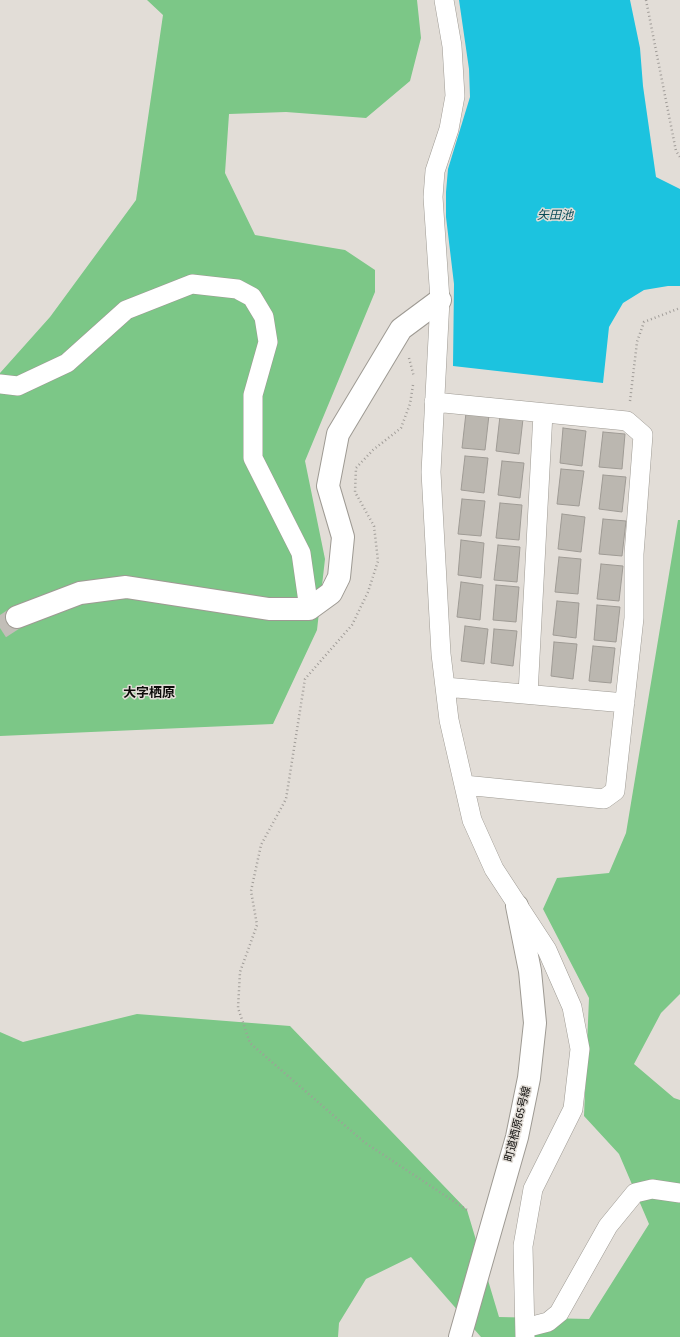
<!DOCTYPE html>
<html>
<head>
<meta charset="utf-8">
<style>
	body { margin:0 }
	canvas { display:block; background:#e2ddd7 }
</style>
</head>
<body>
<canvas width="680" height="1337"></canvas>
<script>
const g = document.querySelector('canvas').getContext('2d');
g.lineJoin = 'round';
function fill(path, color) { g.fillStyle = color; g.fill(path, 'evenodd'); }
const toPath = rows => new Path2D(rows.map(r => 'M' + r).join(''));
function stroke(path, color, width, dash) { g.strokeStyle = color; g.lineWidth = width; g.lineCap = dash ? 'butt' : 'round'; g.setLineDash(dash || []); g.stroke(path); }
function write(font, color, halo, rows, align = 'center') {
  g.font = font + ' "Fira Sans","Noto Sans JP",sans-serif'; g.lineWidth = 3; g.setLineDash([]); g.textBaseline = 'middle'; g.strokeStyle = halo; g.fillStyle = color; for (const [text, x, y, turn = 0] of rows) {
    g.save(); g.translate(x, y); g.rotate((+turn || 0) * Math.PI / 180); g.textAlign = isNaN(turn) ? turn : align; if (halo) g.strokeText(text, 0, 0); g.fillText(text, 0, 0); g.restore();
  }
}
const green = toPath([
	[147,0,417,0,421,38,410,81,366,118,286,112,229,114,225,173,255,235,345,250,375,270,375,292,305,461,325,559,317,630,273,724,0,736,0,373,50,317,136,200,163,15],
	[678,520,680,520,680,994,661,1013,634,1064,674,1098,680,1100,680,1337,481,1337,411,1257,366,1279,339,1323,338,1337,0,1337,0,1032,23,1042,137,1014,290,1026,467,1210,499,1317,589,1319,649,1224,619,1154,584,1116,589,998,543,909,557,878,609,873,626,833]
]);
const water = toPath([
	[459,0,630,0,640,48,643,86,656,177,680,189,680,286,668,286,644,290,623,303,609,327,603,383,453,366,454,284,446,217,446,192,448,169,470,97,469,69]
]);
const building = toPath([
	[466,413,489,415,485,450,462,448,466,413],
	[500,416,523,419,519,454,496,451,500,416],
	[563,428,586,431,582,466,560,463,563,428],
	[603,432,625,434,622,469,599,467,603,432],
	[465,456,488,458,484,493,461,490,465,456],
	[502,461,524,463,520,498,498,495,502,461],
	[561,469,584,471,579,506,557,504,561,469],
	[603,475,626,477,622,512,599,509,603,475],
	[462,499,485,501,481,536,458,534,462,499],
	[500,503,522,505,519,540,496,538,500,503],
	[562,514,585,517,581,552,558,549,562,514],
	[603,519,626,521,622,556,599,554,603,519],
	[461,540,484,543,481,578,458,575,461,540],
	[498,545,520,547,517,582,494,580,498,545],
	[559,557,581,559,578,594,555,592,559,557],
	[601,564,623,566,619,601,597,599,601,564],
	[461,582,483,585,480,620,457,617,461,582],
	[496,585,519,587,516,622,493,620,496,585],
	[557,601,579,603,576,638,553,635,557,601],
	[597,605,620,607,616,642,594,640,597,605],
	[465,626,488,629,484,664,461,661,465,626],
	[494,629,517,631,513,666,491,663,494,629],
	[554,642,577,644,573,679,551,676,554,642],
	[593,646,615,648,611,683,589,681,593,646]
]);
const tertiaryTunnel = toPath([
	[0,628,17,617]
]);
const path = toPath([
	[646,0,676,151,680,157],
	[409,358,414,377],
	[413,385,410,404,401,428,373,450,356,468,355,492,374,526,378,561,368,592,352,625,305,679,286,799,261,845,251,891,257,925,240,972,238,1008,250,1043,364,1142,467,1210],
	[630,401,637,342,644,322,680,308]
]);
const minor = toPath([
	[444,0,452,46,455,96,449,129,435,171,433,197,440,300,431,472,441,654,449,720,472,820,494,869,547,950,572,1007,580,1049,573,1109,533,1189,523,1246,525,1337],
	[0,384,18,386,67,363,126,310,192,284,237,289,252,297,264,317,268,342,253,395,253,458,301,553,309,609],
	[434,402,627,421,643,435,634,554,634,618,615,791,604,799,464,785],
	[445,687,625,703],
	[528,694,543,413],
	[525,1328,548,1322,559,1313,608,1226,635,1193,652,1189,680,1193]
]);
const tertiary = toPath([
	[17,617,80,593,126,587,269,609,309,609,331,593,339,577,343,537,328,486,338,434,401,329,440,300],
	[460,1337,517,1137,529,1078,535,1023,530,971,517,906]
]);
const streetNames = [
	["町道栖原65号線",518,1124,-76]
];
const waterNames = [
	["矢田池",555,216]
];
const quarterNames = [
	["大字栖原",149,693]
];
fill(green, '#7cc787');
fill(water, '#1cc3df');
fill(building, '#bbb7b0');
stroke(building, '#9f9b95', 1);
stroke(tertiaryTunnel, '#c2beb8', 22, [22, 11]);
stroke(minor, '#9e9a93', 20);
stroke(tertiary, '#9e9a93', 24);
stroke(path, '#a19d99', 2.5, [1, 3]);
stroke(minor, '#fff', 19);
stroke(tertiary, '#fff', 22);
write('11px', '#0d0c0a', '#e2ddd7', streetNames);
write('italic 12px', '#0b4c58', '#e2ddd7', waterNames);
write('bold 13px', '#0d0c0a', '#e2ddd7', quarterNames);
</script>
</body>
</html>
